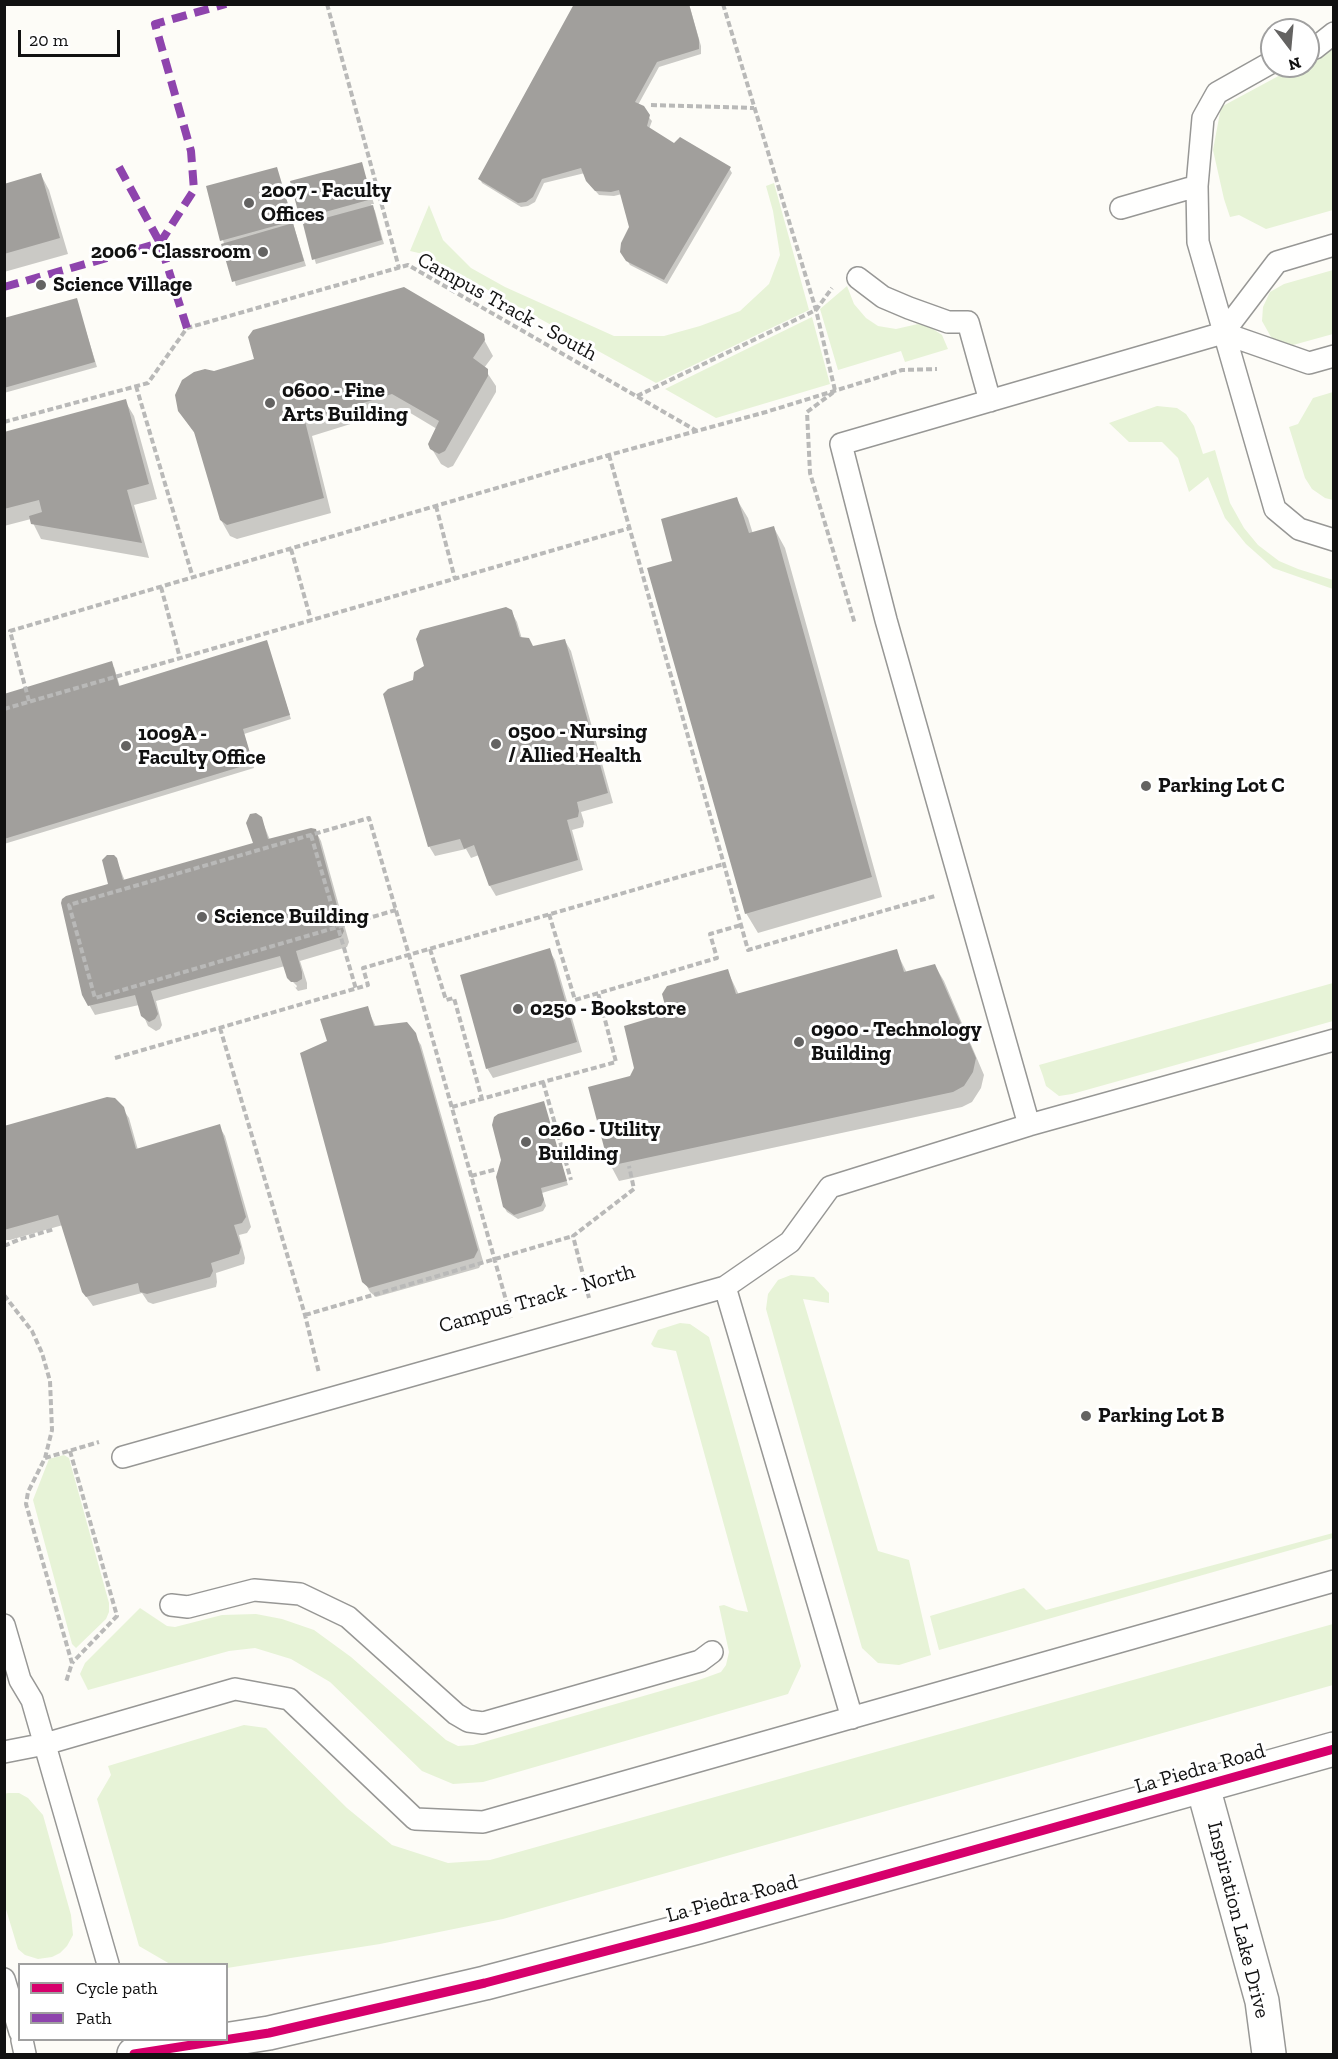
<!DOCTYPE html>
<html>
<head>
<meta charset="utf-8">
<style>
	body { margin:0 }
	#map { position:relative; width:1338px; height:2059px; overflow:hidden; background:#fdfcf7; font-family:"Zilla Slab",serif }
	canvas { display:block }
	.frame { position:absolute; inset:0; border:6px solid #111; pointer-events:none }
	.legend { position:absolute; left:18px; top:1963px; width:210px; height:78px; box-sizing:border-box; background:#fff; border:2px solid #a0a0a0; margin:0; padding:8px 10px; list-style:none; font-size:18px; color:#111 }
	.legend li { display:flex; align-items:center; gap:12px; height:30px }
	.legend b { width:30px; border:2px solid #a0a0a0 }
	.north { position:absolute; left:1260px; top:18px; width:60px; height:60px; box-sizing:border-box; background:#fff; border:2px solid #a0a0a0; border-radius:50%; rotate:164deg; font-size:16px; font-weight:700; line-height:24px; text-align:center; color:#111 }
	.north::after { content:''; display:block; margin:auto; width:21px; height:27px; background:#646362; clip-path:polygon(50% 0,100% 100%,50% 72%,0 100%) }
	.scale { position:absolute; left:18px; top:30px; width:102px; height:27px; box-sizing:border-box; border:3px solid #111; border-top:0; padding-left:8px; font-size:18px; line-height:21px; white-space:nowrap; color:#111; -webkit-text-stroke:4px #fff; paint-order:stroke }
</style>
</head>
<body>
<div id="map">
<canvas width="1338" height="2059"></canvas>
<div class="frame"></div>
<ul class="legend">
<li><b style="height:8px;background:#d6006c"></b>Cycle path</li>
<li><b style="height:8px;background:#8e44ad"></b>Path</li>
</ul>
<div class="north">N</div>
<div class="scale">20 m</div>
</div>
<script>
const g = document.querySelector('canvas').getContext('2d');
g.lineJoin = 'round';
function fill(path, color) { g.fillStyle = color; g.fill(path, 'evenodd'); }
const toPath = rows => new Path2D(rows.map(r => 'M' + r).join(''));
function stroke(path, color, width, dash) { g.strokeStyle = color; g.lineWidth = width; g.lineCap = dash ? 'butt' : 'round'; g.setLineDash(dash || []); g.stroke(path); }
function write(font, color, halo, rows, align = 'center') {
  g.font = font + ' "Zilla Slab",serif'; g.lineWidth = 6; g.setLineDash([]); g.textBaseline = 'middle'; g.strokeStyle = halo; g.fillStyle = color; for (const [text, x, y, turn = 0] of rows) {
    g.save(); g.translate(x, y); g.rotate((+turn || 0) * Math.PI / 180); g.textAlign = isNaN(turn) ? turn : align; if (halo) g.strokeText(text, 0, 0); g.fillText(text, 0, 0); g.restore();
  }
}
const green = toPath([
	[1333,45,1333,210,1266,229,1239,215,1230,217,1224,199,1213,150,1221,107,1297,66,1308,66,1308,60],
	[774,183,809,310,656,383,423,254,410,251,429,205,443,240,471,268,505,287,614,336,664,336,700,326,740,311,769,284,780,255,773,211,766,186],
	[1333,270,1333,334,1293,345,1282,343,1271,337,1262,321,1263,307,1270,292,1284,284],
	[847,286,854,304,866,318,878,326,896,329,918,324,930,327,942,335,948,349,905,362,901,351,838,370,820,309],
	[812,317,830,384,716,418,665,389],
	[1333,392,1334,392,1333,500,1325,498,1312,489,1305,478,1289,427,1298,424,1313,398],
	[1157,406,1177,408,1186,414,1194,426,1203,454,1215,450,1230,503,1244,528,1258,545,1279,561,1298,569,1333,580,1333,589,1273,568,1246,544,1225,518,1208,477,1189,492,1178,458,1162,442,1129,442,1109,423],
	[1333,983,1333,1021,1072,1094,1059,1096,1046,1086,1043,1076,1039,1065],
	[791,1275,814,1277,829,1293,829,1303,803,1299,878,1551,909,1560,931,1655,899,1665,878,1663,862,1648,766,1309,768,1294,778,1280],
	[680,1323,690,1324,709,1337,801,1666,788,1694,483,1782,453,1784,422,1771,330,1682,291,1659,255,1648,229,1651,88,1690,80,1674,85,1663,140,1608,167,1626,175,1627,222,1615,256,1614,282,1619,314,1630,351,1657,446,1740,458,1746,473,1745,699,1680,721,1672,726,1665,729,1652,719,1606,724,1605,737,1610,748,1612,676,1351,654,1347,651,1344,658,1330],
	[64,1455,69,1458,109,1603,109,1612,106,1619,76,1648,72,1644,33,1500,49,1459],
	[1333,1533,1333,1538,939,1650,930,1616,1024,1588,1046,1610],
	[1333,1624,1333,1685,503,1919,380,1944,227,1968,226,1964,170,1964,139,1946,97,1799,111,1775,108,1766,244,1725,266,1728,347,1808,392,1845,448,1863,490,1860],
	[8,1793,19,1793,28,1798,43,1815,71,1915,73,1935,67,1946,60,1953,52,1957,38,1959,25,1955,18,1949,5,1906,4,1794]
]);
const shadow = toPath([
	[575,4,689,4,701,46,701,54,659,67,638,105,652,121,649,129,675,145,729,168,732,173,667,284,630,265,625,257,631,227,622,194,614,196,599,195,591,186,585,173,544,183,535,202,528,206,521,207,482,183,480,179],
	[361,163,374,204,371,204,375,211,384,244,316,264,305,225,301,218],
	[276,168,306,266,236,286,208,187],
	[41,175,49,190,68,254,4,272,4,186],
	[76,299,97,367,4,393,4,320],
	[482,336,493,356,484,368,496,386,496,392,453,466,448,468,441,464,429,444,437,429,402,408,312,436,331,513,237,539,230,536,221,520,198,438,179,411,214,373],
	[125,401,134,416,157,499,134,505,149,558,41,539,31,519,4,526,4,434],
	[736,498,748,518,753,534,774,528,785,548,882,897,758,933,746,913,674,562],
	[511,611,517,622,522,639,532,648,565,641,571,651,613,803,581,812,584,822,583,827,572,830,583,870,496,896,490,886,479,855,471,858,466,849,435,856,429,846,415,681],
	[268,647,291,719,244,734,254,768,4,844,4,696,114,667,120,687],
	[261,818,270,840,315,830,321,841,349,942,347,947,300,961,307,983,307,989,298,991,293,985,296,988,297,986,289,978,285,966,156,1001,162,1025,160,1029,156,1031,148,1026,139,1005,95,1015,83,994,116,859,125,881,255,844],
	[549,950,555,960,582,1052,493,1078,487,1068],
	[896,951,907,973,935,966,944,981,984,1075,981,1088,972,1102,962,1107,619,1181,611,1166,669,1014,727,970,739,995],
	[367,1008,376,1027,414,1034,421,1045,483,1261,479,1268,376,1297,370,1292,364,1281,329,1042],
	[543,1103,568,1185,542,1193,546,1206,543,1211,518,1219,507,1212,504,1207,502,1160],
	[122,1108,129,1118,138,1150,219,1126,225,1136,251,1227,247,1233,239,1235,245,1258,244,1264,216,1273,217,1282,216,1287,153,1304,148,1302,142,1293,93,1306,83,1292,63,1225,10,1240,4,1240,4,1128]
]);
const building = toPath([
	[574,4,689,4,699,40,699,49,657,62,635,102,644,106,650,115,647,126,674,143,680,137,731,167,664,280,626,261,620,252,621,243,629,227,619,190,611,192,595,191,586,181,581,168,542,179,533,197,526,202,518,203,478,179],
	[362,162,372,199,300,219,290,181],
	[277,167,293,221,220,241,206,186],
	[41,173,60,238,4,254,4,184],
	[373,205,382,240,312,260,303,224],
	[293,223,304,261,232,282,221,244],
	[404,287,484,334,485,340,473,358,488,369,488,376,445,451,439,454,435,452,430,449,428,444,439,421,392,394,305,421,324,498,227,525,220,520,194,432,178,411,175,395,182,380,194,372,205,369,214,371,254,359,248,337,253,330],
	[77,298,95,362,4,388,4,318],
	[126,399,149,484,127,490,142,543,31,524,29,516,42,512,39,500,4,509,4,432],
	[737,497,749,533,774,526,872,877,745,914,647,568,672,561,661,519],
	[506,607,512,610,520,637,529,638,533,646,565,639,608,793,577,802,579,811,578,817,567,820,578,860,489,886,474,845,464,849,460,839,428,847,383,694,388,689,413,680,414,672,424,666,416,639,420,630],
	[267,640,290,715,243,729,253,763,4,839,4,694,112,661,119,686],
	[256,813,262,817,268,839,311,828,316,829,344,931,341,937,296,951,302,972,302,979,297,982,291,982,287,978,280,956,151,991,158,1014,155,1019,149,1022,141,1016,135,995,88,1006,82,995,61,903,62,899,66,896,108,884,102,860,107,855,114,855,117,858,123,880,253,843,246,823,250,814],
	[550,948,577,1042,486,1069,460,975],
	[897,949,904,972,935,964,976,1058,973,1072,964,1086,953,1092,609,1166,588,1087,630,1076,634,1068,624,1026,667,1013,662,994,667,986,728,969,736,994],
	[368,1006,374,1026,407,1022,416,1033,478,1250,474,1258,369,1288,362,1282,300,1053,327,1041,320,1019],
	[107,1097,115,1098,124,1107,136,1149,220,1124,246,1217,242,1223,234,1225,241,1247,239,1254,211,1263,213,1271,210,1277,147,1294,140,1292,138,1283,86,1297,82,1292,58,1215,4,1230,4,1126],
	[544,1101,567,1181,541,1188,544,1200,541,1206,514,1215,503,1207,496,1177,501,1160,492,1125,494,1117,498,1114]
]);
const path = toPath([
	[327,4,399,268],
	[723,4,816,310,834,386,835,391,807,412,810,473,855,624],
	[651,105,754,108],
	[136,386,193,578],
	[637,396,816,310,832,288],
	[4,422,148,383,187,328,408,265,697,431],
	[609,455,748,950,935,896],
	[436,506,455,579],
	[291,549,311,620],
	[161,587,180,658],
	[29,701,10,631,609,455,766,412,902,370,937,369],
	[4,709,630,528],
	[311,835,356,989],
	[396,910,95,998,69,905,369,818,409,955,511,1318],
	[549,914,575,1000,717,958,710,934,741,925],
	[430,949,446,1000,454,998,482,1099],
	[220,1028,305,1315,319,1373],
	[115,1058,368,985,363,968,724,864],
	[543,1082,571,1180],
	[452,1107,616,1062,598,993],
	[471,1176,497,1169],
	[4,1246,18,1240,54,1229],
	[4,1295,32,1331,42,1353,50,1381,52,1430,45,1458,28,1492,26,1504,72,1663,66,1682],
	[589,1298,573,1236,634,1189,629,1166],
	[305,1315,573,1236],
	[70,1451,117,1616,72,1663],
	[45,1458,99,1442]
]);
const service = toPath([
	[1308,51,1315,48,1334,33],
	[1272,62,1217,93,1203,118,1197,186,1198,242,1275,509,1299,529,1334,540],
	[1121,208,1197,186],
	[858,278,883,297,909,308,948,322,968,322,990,401],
	[1223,333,1277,262,1334,245],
	[1223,333,1309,363,1334,356],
	[1029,1125,886,620,841,444,1223,333],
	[725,1287,852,1718],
	[123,1457,725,1287,790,1242,830,1187,1029,1125,1334,1040],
	[171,1605,188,1607,254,1590,300,1594,348,1617,456,1714,468,1721,483,1723,700,1661,712,1652],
	[4,1625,20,1680,32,1700,108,1964],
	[4,1752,45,1744,235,1689,289,1699,415,1819,483,1822,1334,1581],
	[4,1979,20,2032],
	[22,2040,25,2054]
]);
const minor = toPath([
	[1203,1787,1262,2001,1269,2054]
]);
const tertiary = toPath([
	[134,2054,269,2033,485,1983,698,1927,1334,1749]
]);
const quiet = toPath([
	[119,167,160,243,187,328],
	[4,287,160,243,194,190,191,151,155,24,226,4]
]);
const cycleway = toPath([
	[134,2054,269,2033,485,1983,698,1927,1334,1749]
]);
const markers = [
	[249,203,6,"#646362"],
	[263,252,6,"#646362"],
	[41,285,6,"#646362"],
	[270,403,6,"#646362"],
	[496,744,6,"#646362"],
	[126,746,6,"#646362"],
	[1146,786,6,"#646362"],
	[202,917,6,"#646362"],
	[518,1009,6,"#646362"],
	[799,1042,6,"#646362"],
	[526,1142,6,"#646362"],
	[1086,1416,6,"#646362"]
];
const poiNames = [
	["2007 - Faculty",261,191],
	["Offices",261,215],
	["2006 - Classroom",251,252,"right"],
	["Science Village",53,285],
	["0600 - Fine",282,391],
	["Arts Building",282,415],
	["0500 - Nursing",508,732],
	["/ Allied Health",508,756],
	["1009A -",138,734],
	["Faculty Office",138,758],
	["Parking Lot C",1158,786],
	["Science Building",214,917],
	["0250 - Bookstore",530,1009],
	["0900 - Technology",811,1030],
	["Building",811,1054],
	["0260 - Utility",538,1130],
	["Building",538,1154],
	["Parking Lot B",1098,1416]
];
const streetNames = [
	["Campus Track - South",507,307,29],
	["Campus Track - North",537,1299,-16],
	["La Piedra Road",1200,1769,-16],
	["La Piedra Road",732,1899,-15],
	["Inspiration Lake Drive",1238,1920,76]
];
fill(green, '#e7f3d7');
fill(shadow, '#0003');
fill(building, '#a19f9c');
stroke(service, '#979795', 24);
stroke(minor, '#979795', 36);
stroke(tertiary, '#979795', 36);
stroke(path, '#b9b9b8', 4, [6, 3]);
stroke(service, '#fffffe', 21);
stroke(minor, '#fffffe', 33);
stroke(tertiary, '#fffffe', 33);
stroke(quiet, '#8e44ad', 8, [15, 8]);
stroke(cycleway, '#d6006c', 9);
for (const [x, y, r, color] of markers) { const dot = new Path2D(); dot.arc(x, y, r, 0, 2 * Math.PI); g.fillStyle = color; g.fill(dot); stroke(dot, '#fff', 2); }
write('bold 21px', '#111', '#fff', poiNames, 'left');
write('21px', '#111', '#fff', streetNames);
</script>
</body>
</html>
